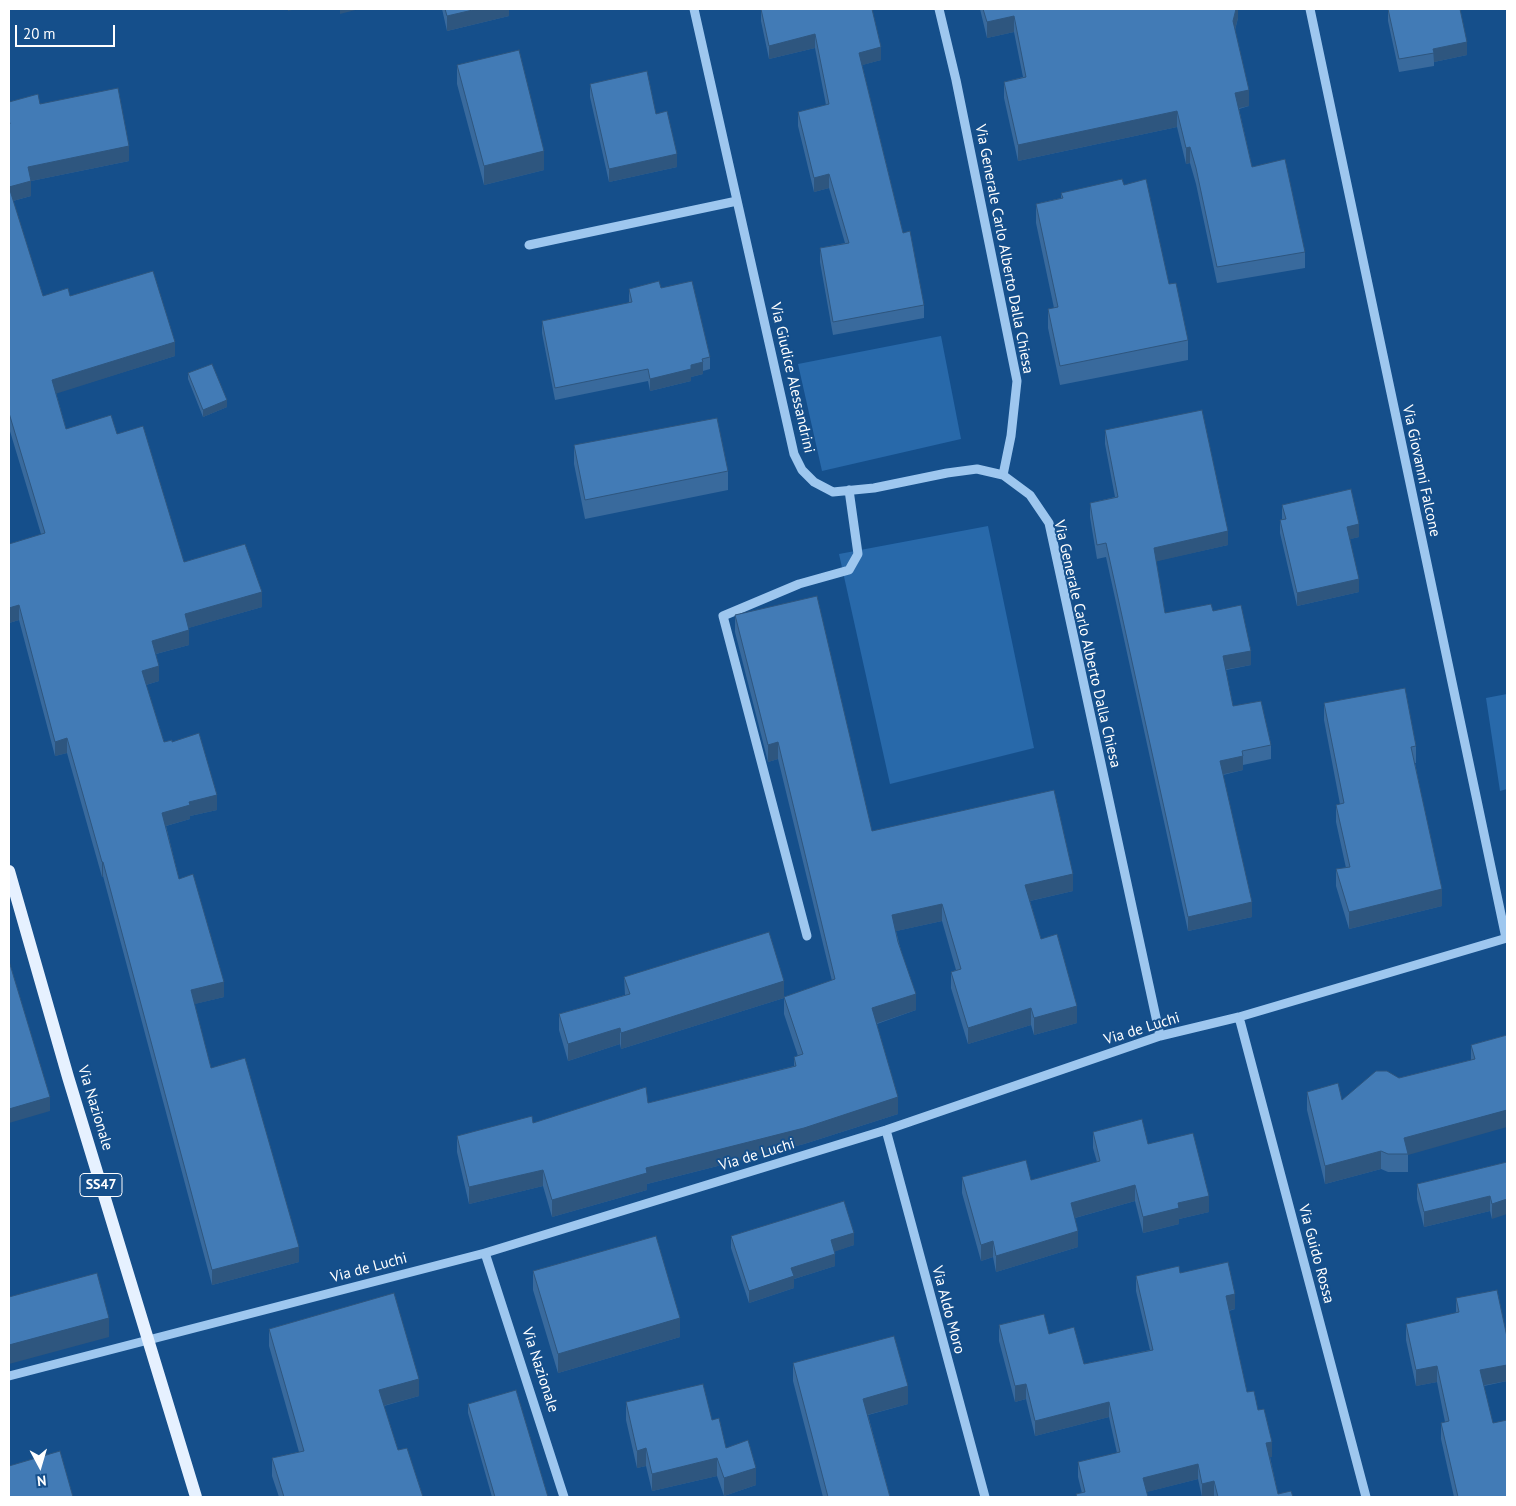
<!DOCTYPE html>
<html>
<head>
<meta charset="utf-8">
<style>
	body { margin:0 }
	#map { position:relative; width:1516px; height:1506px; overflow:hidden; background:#154f8b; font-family:"PT Sans",sans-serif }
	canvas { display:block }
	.frame { position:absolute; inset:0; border:10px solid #fff; pointer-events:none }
	.north { position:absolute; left:15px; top:1441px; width:50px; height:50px; -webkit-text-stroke:4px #154f8b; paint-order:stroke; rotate:174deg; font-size:14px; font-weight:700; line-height:20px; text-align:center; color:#fff }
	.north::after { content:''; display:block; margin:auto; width:18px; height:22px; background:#fff; clip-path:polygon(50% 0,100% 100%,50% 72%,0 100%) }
	.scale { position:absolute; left:15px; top:25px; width:100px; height:22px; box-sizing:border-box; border:2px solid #fff; border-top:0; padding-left:6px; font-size:15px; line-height:18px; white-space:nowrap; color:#fff; -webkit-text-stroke:4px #154f8b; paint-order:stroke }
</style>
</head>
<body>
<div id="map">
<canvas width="1516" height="1506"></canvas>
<div class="frame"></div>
<div class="north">N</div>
<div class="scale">20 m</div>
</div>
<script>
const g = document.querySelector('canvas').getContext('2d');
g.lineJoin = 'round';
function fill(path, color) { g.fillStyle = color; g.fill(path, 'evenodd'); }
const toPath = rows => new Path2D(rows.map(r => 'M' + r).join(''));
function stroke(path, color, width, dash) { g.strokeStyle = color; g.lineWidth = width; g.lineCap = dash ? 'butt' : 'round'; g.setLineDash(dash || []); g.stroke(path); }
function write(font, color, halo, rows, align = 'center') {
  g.font = font + ' "PT Sans",sans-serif'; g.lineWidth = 4; g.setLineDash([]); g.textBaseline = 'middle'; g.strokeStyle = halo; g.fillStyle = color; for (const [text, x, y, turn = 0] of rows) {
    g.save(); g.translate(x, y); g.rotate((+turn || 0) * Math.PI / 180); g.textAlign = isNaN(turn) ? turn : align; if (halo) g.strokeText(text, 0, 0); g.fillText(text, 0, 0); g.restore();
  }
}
const green = toPath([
	[941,336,961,439,822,471,798,364],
	[988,526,1034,748,890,784,839,554],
	[1507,694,1507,789,1500,791,1486,698]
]);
const minor = toPath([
	[694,9,794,454,802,470,814,482,833,492,874,488,947,473,977,469,1003,475,1030,495,1049,523,1160,1036],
	[939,9,956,80,1017,381,1011,436,1003,475],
	[1310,9,1506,938],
	[529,245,737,201],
	[807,936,723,616,799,584,849,570,858,554,849,490],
	[1239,1017,1366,1497],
	[886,1130,985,1497],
	[485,1253,564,1497],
	[9,1376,485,1253,886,1130,1160,1036,1239,1017,1507,938]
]);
const major = toPath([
	[9,871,68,1077,196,1497]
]);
const wall = toPath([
	[442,9,509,9,509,16,447,31],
	[761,9,881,60,862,65,903,233,924,305,924,318,833,335,820,262,820,248,845,243,829,188,814,192,798,126,798,112,826,105,815,48,769,59,761,21],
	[980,9,1238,9,1238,18,1235,30,1249,106,1239,109,1252,167,1305,252,1305,268,1217,283,1196,184,1190,163,1186,164,1177,127,1018,161,1004,98,1004,82,1023,77,1014,32,987,38],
	[1388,9,1467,55,1434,62,1434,66,1399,72,1388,21],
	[457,65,544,170,484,185,457,84],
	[590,84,656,114,677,167,609,182,590,97],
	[9,102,40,104,129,161,31,181,31,196,13,201,43,296,70,296,175,356,56,393,66,429,117,434,184,562,262,607,188,628,189,645,156,654,159,681,146,685,164,742,172,742,217,810,190,816,190,819,166,826,179,879,224,997,194,1004,211,1068,299,1262,212,1285,103,876,102,877,67,753,55,756,19,620,9,623,41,534,9,428],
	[1124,185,1169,284,1188,340,1188,360,1060,385,1048,328,1048,309,1054,308,1036,223,1036,204,1061,198,1061,193],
	[661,288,710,357,710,369,703,371,703,374,691,377,691,381,650,391,648,381,555,400,542,333,542,321,629,303,629,289],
	[188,373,227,407,203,417,188,379],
	[1105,430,1228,545,1156,561,1165,613,1213,611,1251,665,1226,670,1233,706,1271,745,1271,759,1243,765,1243,770,1223,775,1252,917,1188,931,1106,557,1097,559,1090,517,1090,503,1115,497,1105,444],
	[574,445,728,471,728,490,585,519,574,464],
	[1282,505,1359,537,1350,539,1359,592,1297,606,1280,533,1280,520,1282,520],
	[735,615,872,831,1073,891,1030,901,1041,939,1077,1023,1034,1035,1031,1025,968,1044,951,988,951,972,956,970,942,921,896,931,916,1010,877,1024,898,1114,804,1144,647,1184,647,1190,552,1217,543,1186,469,1204,457,1152,457,1136,648,1103,794,1066,794,1057,798,1056,784,1014,784,998,621,1049,620,1044,568,1061,559,1030,559,1014,625,995,624,977,784,997,832,981,778,759,768,762,735,632],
	[1324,703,1416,746,1416,763,1415,763,1442,906,1349,929,1336,886,1336,869,1346,868,1336,822,1336,805,1340,804,1324,720],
	[1507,1035,1408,1155,1408,1172,1388,1172,1381,1169,1325,1184,1307,1110,1307,1092,1342,1100,1399,1078,1471,1060,1471,1045],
	[1093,1132,1148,1144,1209,1212,1179,1219,1179,1224,1143,1233,1135,1201,1075,1218,1078,1247,996,1272,993,1257,981,1261,962,1193,962,1177,1031,1180,1097,1162,1093,1148],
	[1507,1162,1492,1219,1490,1211,1424,1227,1417,1199,1417,1184],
	[731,1236,854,1245,835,1251,835,1266,794,1279,794,1288,749,1303,731,1248],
	[533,1271,680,1337,558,1373,533,1290],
	[1180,1273,1235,1309,1229,1311,1247,1392,1258,1410,1272,1457,1270,1457,1278,1494,1293,1497,1214,1497,1214,1496,1210,1497,1202,1497,1198,1479,1146,1492,1148,1497,1076,1497,1076,1494,1082,1493,1078,1477,1078,1462,1117,1453,1109,1417,1035,1436,1026,1399,1015,1402,999,1341,999,1325,1049,1334,1084,1364,1150,1350,1136,1291,1136,1276],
	[1456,1298,1507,1381,1484,1386,1507,1497,1454,1497,1441,1439,1441,1423,1445,1422,1437,1382,1416,1386,1406,1340,1406,1324,1456,1313],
	[269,1329,419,1396,384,1406,398,1450,423,1497,279,1497,272,1476,272,1458,299,1452,269,1346],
	[793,1363,908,1404,868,1415,890,1497,823,1497,793,1381],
	[626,1402,726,1448,756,1485,724,1496,717,1476,652,1491,646,1466,637,1468,626,1420],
	[468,1404,548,1497,492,1497,468,1413]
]);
const shadedWall = toPath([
	[288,9,296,9,288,11],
	[340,9,359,9,340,14],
	[477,9,509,9,509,16,447,31,447,16],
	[1236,9,1238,9,1238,18,1233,37,1233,21],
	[1014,16,1014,32,987,38,987,22],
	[815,34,815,48,769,59,769,46],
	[1467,42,1467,55,1434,62,1433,49],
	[881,47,881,60,859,66,859,53],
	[1249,90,1249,106,1235,109,1235,93],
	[1177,111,1177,127,1018,161,1018,145],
	[129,146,129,161,31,181,31,196,9,202,9,187,28,167],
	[1190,147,1190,163,1186,164,1186,148],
	[544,151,544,170,484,185,484,166],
	[677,154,677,167,609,182,609,169],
	[829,174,829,188,814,192,814,178],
	[175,342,175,356,52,395,52,380],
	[703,362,703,374,691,377,691,381,650,391,650,379,691,365],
	[227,400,227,407,203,417,203,410],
	[1359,524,1359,537,1347,540,1347,527],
	[1228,531,1228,545,1154,562,1154,548],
	[1359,579,1359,592,1297,606,1297,593],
	[262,592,262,607,185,629,185,614],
	[19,605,19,620,9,623,9,608],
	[189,630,189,645,152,655,152,641],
	[1251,651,1251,665,1223,670,1223,656],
	[159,666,159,681,142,686,142,671],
	[67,738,67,753,55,756,55,742],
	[778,742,778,759,768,762,768,745],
	[1243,756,1243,770,1220,775,1220,761],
	[217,795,217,810,190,816,190,819,162,827,162,813,189,802],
	[102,862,103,862,103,876,102,877],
	[1073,874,1073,891,1025,902,1025,885],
	[1442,889,1442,906,1349,929,1349,912],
	[1252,902,1252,917,1188,931,1188,917],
	[942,904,942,921,892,932,892,915],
	[784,981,784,998,621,1049,621,1033],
	[224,982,224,997,191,1005,191,990],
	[916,994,916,1010,872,1025,872,1008],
	[1077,1006,1077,1023,1034,1035,1034,1018],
	[1031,1008,1031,1025,968,1044,968,1028],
	[620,1028,620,1044,568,1061,568,1044],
	[50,1097,50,1111,9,1123,9,1109],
	[898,1097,898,1114,804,1144,647,1184,647,1190,552,1217,552,1200,646,1168],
	[1507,1110,1507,1127,1408,1155,1404,1138],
	[1381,1151,1381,1169,1325,1184,1325,1166],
	[543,1170,543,1186,469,1204,469,1187],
	[1135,1185,1135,1201,1071,1219,1071,1203],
	[1209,1196,1209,1212,1179,1219,1179,1224,1143,1233,1143,1217,1178,1203],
	[1490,1196,1490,1211,1424,1227,1424,1212],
	[1507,1199,1507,1214,1492,1219,1492,1204],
	[1078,1231,1078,1247,996,1272,996,1256],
	[854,1233,854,1245,831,1253,831,1240],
	[993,1241,993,1257,981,1261,981,1245],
	[299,1247,299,1262,212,1285,212,1270],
	[835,1254,835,1266,794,1279,794,1288,749,1303,749,1291,791,1268],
	[1235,1294,1235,1309,1226,1311,1226,1296],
	[109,1318,109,1337,9,1364,9,1345],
	[680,1318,680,1337,558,1373,558,1354],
	[1507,1365,1507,1381,1480,1386,1480,1370],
	[1437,1366,1437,1382,1416,1386,1416,1370],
	[419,1379,419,1396,379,1407,379,1390],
	[1026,1384,1026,1399,1015,1402,1015,1386],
	[908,1386,908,1404,863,1416,863,1399],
	[1109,1402,1109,1417,1035,1436,1035,1421],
	[1272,1442,1272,1457,1266,1458,1266,1443],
	[646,1448,646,1466,637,1468,637,1451],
	[717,1458,717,1476,652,1491,652,1474],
	[1198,1464,1198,1479,1143,1493,1143,1478],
	[756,1468,756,1485,724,1496,724,1478],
	[1214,1481,1214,1496,1202,1497,1202,1484]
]);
const building = toPath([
	[445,9,477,9,447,16,445,9],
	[761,9,872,9,881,47,859,53,903,233,910,231,924,305,833,322,820,248,849,243,829,174,814,178,798,112,829,104,815,34,769,46,761,9],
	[983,9,1236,9,1233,21,1249,90,1235,93,1252,167,1285,159,1305,252,1217,267,1196,168,1190,147,1186,148,1177,111,1018,145,1004,82,1026,77,1014,16,987,22,983,9],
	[1388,9,1460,9,1467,42,1433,49,1434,53,1399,59,1388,9],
	[519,50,544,151,484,166,457,65,519,50],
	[647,71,656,114,667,111,677,154,609,169,590,84,647,71],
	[118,88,129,146,28,167,31,181,9,187,43,296,68,288,70,296,153,271,175,342,52,380,66,429,111,415,117,434,143,426,184,562,245,544,262,592,185,614,189,630,152,641,159,666,142,671,164,742,172,740,172,742,199,733,217,795,189,802,190,805,162,813,179,879,193,874,224,982,191,990,211,1068,245,1058,299,1247,212,1270,103,862,102,862,67,738,55,742,19,605,9,608,9,544,45,533,9,413,9,124,10,124,9,120,9,102,38,94,40,104,118,88],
	[1122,179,1124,185,1146,179,1169,284,1176,283,1188,340,1060,366,1048,309,1058,307,1036,204,1063,198,1061,193,1122,179],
	[659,281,661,288,692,281,710,357,702,359,703,362,691,365,691,369,650,379,648,369,555,388,542,321,632,302,629,289,659,281],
	[212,364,227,400,203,410,188,373,212,364],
	[1202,410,1228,531,1154,548,1165,613,1211,604,1213,611,1241,605,1251,651,1223,656,1233,706,1261,701,1271,745,1242,751,1243,756,1220,761,1252,902,1188,917,1106,543,1097,545,1090,503,1118,497,1105,430,1202,410],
	[717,418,728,471,585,500,574,445,717,418],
	[1351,489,1359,524,1347,527,1359,579,1297,593,1280,520,1286,519,1282,505,1351,489],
	[817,596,872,831,1054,790,1073,874,1025,885,1041,939,1057,934,1077,1006,1034,1018,1031,1008,968,1028,951,972,961,969,942,904,892,915,898,942,916,994,872,1008,898,1097,804,1128,646,1168,647,1173,552,1200,543,1170,469,1187,457,1136,532,1116,533,1123,646,1087,648,1103,796,1066,794,1057,803,1054,784,997,835,979,778,742,768,745,735,615,817,596],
	[1405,688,1416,746,1411,747,1442,889,1349,912,1336,869,1350,867,1336,805,1344,803,1324,703,1405,688],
	[769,932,784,981,621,1033,620,1028,568,1044,559,1014,630,994,624,977,769,932],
	[9,961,50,1097,9,1109,9,961],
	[1507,1035,1507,1110,1404,1138,1408,1154,1388,1154,1381,1151,1325,1166,1307,1092,1338,1083,1342,1100,1376,1071,1387,1071,1399,1078,1475,1059,1471,1045,1507,1035],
	[1142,1119,1148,1144,1193,1133,1209,1196,1178,1203,1179,1208,1143,1217,1135,1185,1071,1203,1078,1231,996,1256,993,1241,981,1245,962,1177,1026,1160,1031,1180,1100,1161,1093,1132,1142,1119],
	[1507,1162,1507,1199,1492,1204,1490,1196,1424,1212,1417,1184,1507,1162],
	[844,1201,854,1233,831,1240,835,1254,791,1268,794,1276,749,1291,731,1236,844,1201],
	[656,1236,680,1318,558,1354,533,1271,656,1236],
	[1228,1262,1235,1294,1226,1296,1247,1392,1254,1391,1258,1410,1264,1409,1272,1442,1266,1443,1278,1494,1291,1491,1293,1497,1218,1497,1214,1481,1202,1484,1198,1464,1143,1478,1148,1497,1077,1497,1076,1494,1085,1492,1078,1462,1120,1452,1109,1402,1035,1421,1026,1384,1015,1386,999,1325,1044,1314,1049,1334,1074,1327,1084,1364,1153,1350,1136,1276,1179,1266,1180,1273,1228,1262],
	[97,1273,109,1318,9,1345,9,1297,97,1273],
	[1497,1290,1507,1337,1507,1365,1480,1370,1493,1423,1507,1420,1507,1497,1458,1497,1441,1423,1449,1421,1437,1366,1416,1370,1406,1324,1459,1312,1456,1298,1497,1290],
	[394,1293,419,1379,379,1390,398,1450,407,1448,423,1497,284,1497,272,1458,304,1451,269,1329,394,1293],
	[894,1336,908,1386,863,1399,890,1497,828,1497,793,1363,894,1336],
	[703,1384,712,1420,719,1418,726,1448,748,1440,756,1468,724,1478,717,1458,652,1474,646,1448,637,1451,626,1402,703,1384],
	[516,1390,548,1497,495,1497,468,1404,516,1390],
	[60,1451,73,1497,9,1497,9,1466,60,1451]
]);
const shields = [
	[101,1185,42]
];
const shieldNames = [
	["SS47",101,1185]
];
const streetNames = [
	["Via Generale Carlo Alberto Dalla Chiesa",1004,249,79],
	["Via Giudice Alessandrini",792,378,77],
	["Via Giovanni Falcone",1421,471,78],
	["Via Generale Carlo Alberto Dalla Chiesa",1087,644,77],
	["Via de Luchi",1142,1029,-17],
	["Via Nazionale",95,1108,73],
	["Via de Luchi",757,1155,-17],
	["Via Guido Rossa",1316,1254,75],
	["Via de Luchi",369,1268,-15],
	["Via Aldo Moro",948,1310,75],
	["Via Nazionale",540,1370,72]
];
fill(green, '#2869aa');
stroke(minor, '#9ec7ef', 9);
stroke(major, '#e6f1ff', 12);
fill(wall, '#396a9d');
fill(shadedWall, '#2e567f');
fill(building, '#427bb6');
stroke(building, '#2e567f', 1);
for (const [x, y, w] of shields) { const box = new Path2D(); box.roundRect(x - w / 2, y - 11.5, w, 23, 4); g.fillStyle = '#154f8b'; g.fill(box); stroke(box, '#fff', 1); }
write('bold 14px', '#fff', null, shieldNames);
write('15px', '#fff', '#154f8b', streetNames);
</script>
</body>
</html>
